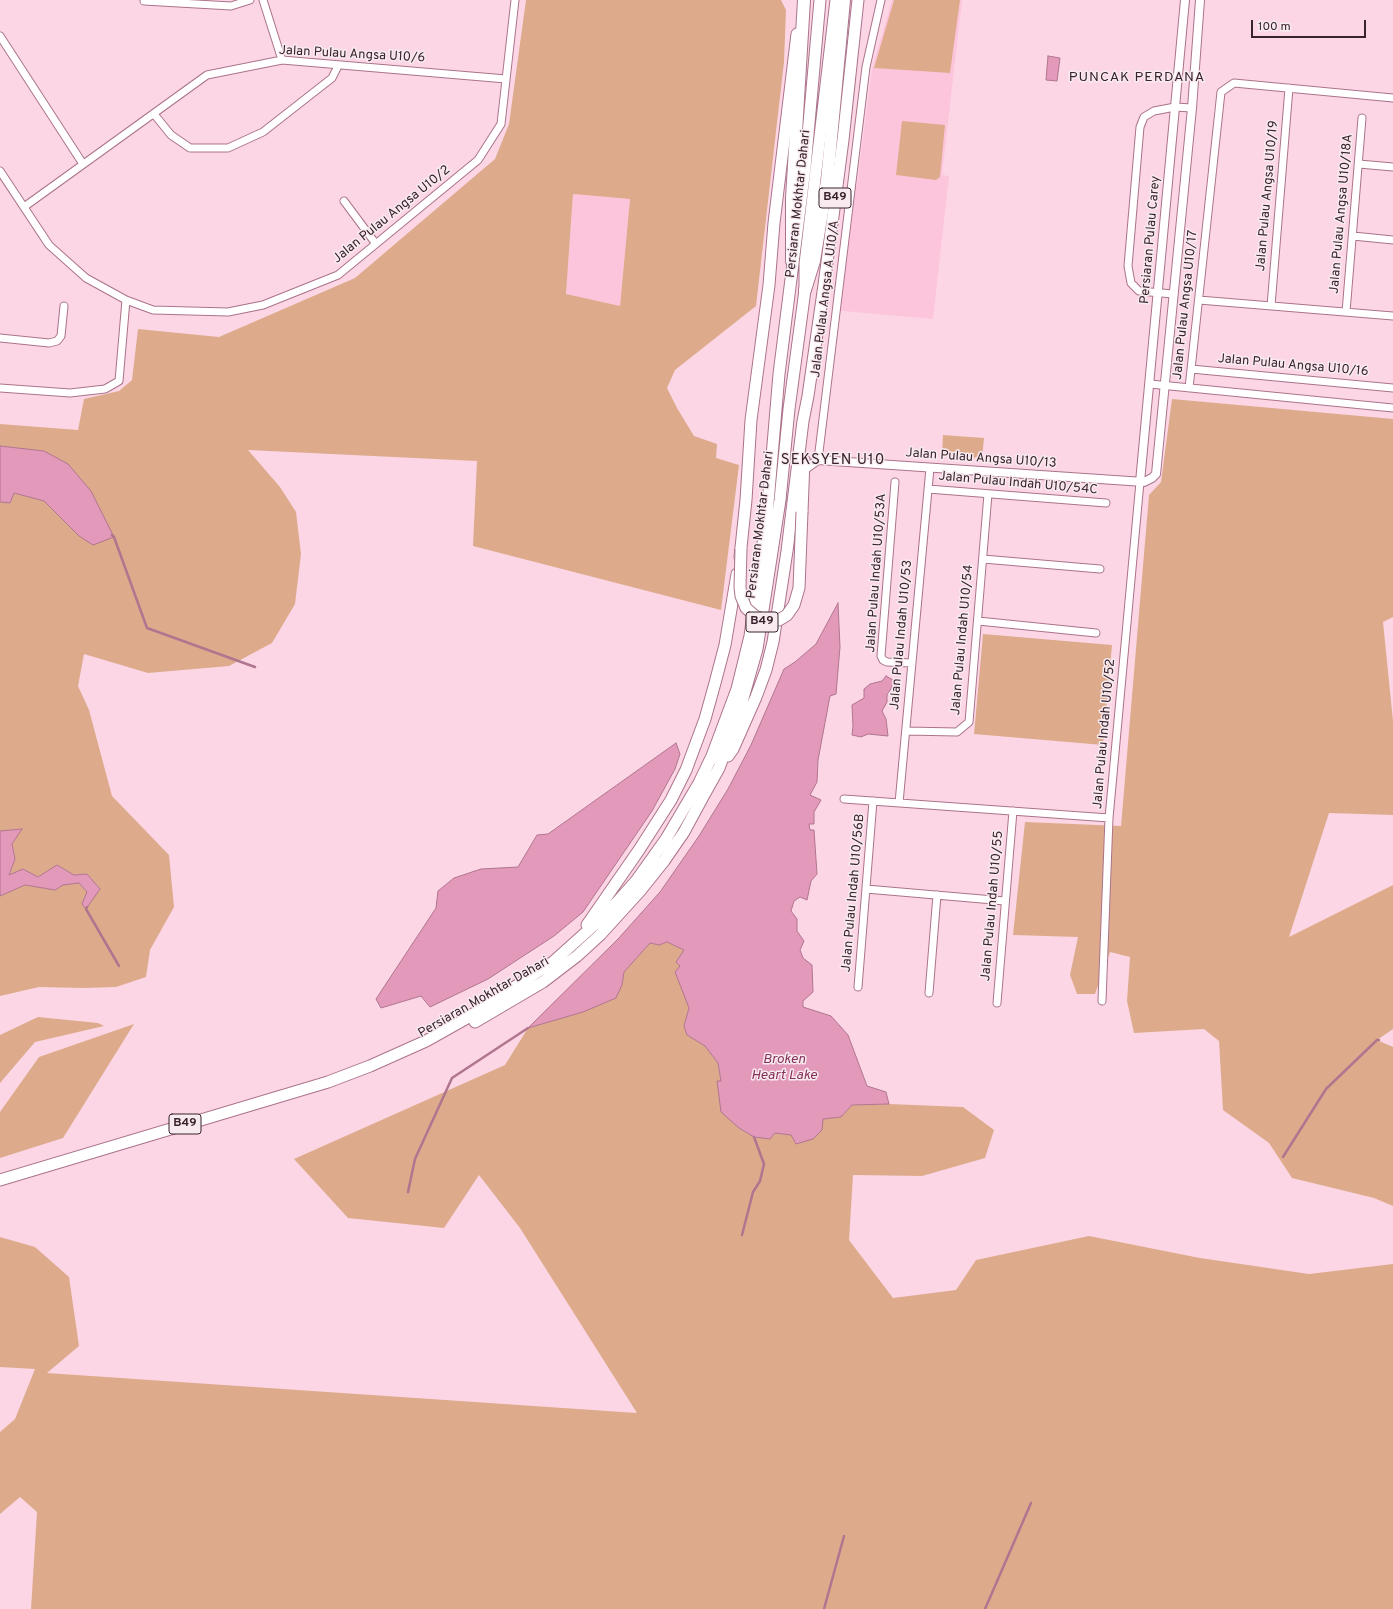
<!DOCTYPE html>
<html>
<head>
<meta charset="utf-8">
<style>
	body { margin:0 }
	#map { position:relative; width:1393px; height:1609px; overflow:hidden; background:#fcd6e5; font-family:Overpass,sans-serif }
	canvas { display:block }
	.scale { position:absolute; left:1251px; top:20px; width:115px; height:18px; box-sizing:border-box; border:2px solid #39222c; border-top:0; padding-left:5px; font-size:12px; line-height:14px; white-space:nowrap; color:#39222c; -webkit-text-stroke:3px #f8ebf0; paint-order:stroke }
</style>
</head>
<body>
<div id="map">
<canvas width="1393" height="1609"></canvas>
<div class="scale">100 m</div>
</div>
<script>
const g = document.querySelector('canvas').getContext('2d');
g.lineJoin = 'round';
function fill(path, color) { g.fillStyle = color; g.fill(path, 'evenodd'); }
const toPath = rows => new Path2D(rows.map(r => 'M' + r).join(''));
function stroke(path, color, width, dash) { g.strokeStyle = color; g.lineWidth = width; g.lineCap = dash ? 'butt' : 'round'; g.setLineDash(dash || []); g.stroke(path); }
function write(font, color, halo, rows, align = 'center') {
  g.font = font + ' Overpass,sans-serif'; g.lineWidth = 3; g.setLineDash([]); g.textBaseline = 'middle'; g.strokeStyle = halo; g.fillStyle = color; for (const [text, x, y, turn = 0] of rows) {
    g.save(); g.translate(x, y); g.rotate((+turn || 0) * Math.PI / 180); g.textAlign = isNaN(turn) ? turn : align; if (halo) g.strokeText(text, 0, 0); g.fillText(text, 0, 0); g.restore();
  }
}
const built = toPath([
	[892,0,962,0,942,175,949,176,933,319,832,310,847,184,857,185,872,69],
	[573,194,630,199,620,306,566,295]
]);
const green = toPath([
	[526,0,781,0,786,10,784,62,756,306,675,370,667,388,677,408,694,436,717,444,716,458,739,465,721,610,473,546,477,461,248,450,280,487,296,512,301,554,295,604,272,643,229,666,148,673,84,654,78,686,89,710,112,796,169,855,174,907,150,950,146,977,116,987,83,988,39,987,0,996,0,896,25,885,55,890,63,885,79,883,87,892,82,904,100,889,87,874,74,875,57,865,38,877,23,869,9,876,15,859,12,844,21,829,0,831,0,502,10,503,14,493,44,501,79,536,44,451,0,446,0,424,78,430,84,399,119,391,132,380,138,329,219,337,355,278,495,159,509,124],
	[573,194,630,199,620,306,566,294],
	[894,0,960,0,950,73,874,68],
	[902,121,945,125,940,177,936,180,896,175],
	[1172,399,1393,419,1393,617,1383,622,1393,721,1393,815,1329,813,1289,937,1393,885,1393,1029,1377,1040,1393,1047,1393,1206,1374,1198,1292,1178,1269,1143,1223,1110,1219,1041,1204,1029,1134,1033,1127,1001,1130,957,1110,952,1095,994,1077,994,1070,975,1078,937,1013,935,1025,822,1121,826,1149,495,1161,482],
	[943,435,984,438,982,458,942,455],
	[983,634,1112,645,1103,745,974,734],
	[667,942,684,950,676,962,680,966,685,995,689,1008,684,1026,687,1035,705,1046,718,1063,721,1082,717,1081,739,1128,754,1137,770,1139,775,1133,792,1135,797,1144,823,1119,841,1117,852,1105,889,1104,963,1107,994,1130,985,1158,922,1176,853,1175,849,1240,893,1298,956,1290,976,1260,1089,1236,1200,1258,1309,1274,1393,1264,1393,1609,31,1609,37,1512,20,1497,0,1514,0,1432,15,1419,35,1369,0,1367,0,1237,35,1247,69,1277,79,1346,47,1373,637,1413,520,1228,479,1175,444,1228,348,1218,294,1159,505,1065,528,1028,583,1012,622,985,624,972,650,943,659,945],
	[38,1017,98,1023,104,1026,35,1042,0,1083,0,1035],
	[134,1024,63,1138,0,1158,0,1112,39,1057]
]);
const water = toPath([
	[1048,56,1060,58,1057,81,1046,80,1048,56],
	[0,446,44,451,68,464,91,491,114,537,93,545,79,536,44,501,14,493,10,503,0,502,0,446],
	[838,603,840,647,836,694,830,696,818,760,817,782,810,795,821,800,814,812,814,824,809,824,810,830,814,830,817,874,811,881,807,900,800,897,794,901,791,911,797,919,797,931,804,941,800,950,803,958,812,965,813,992,803,1001,803,1007,831,1016,848,1035,867,1086,886,1092,889,1104,852,1105,841,1117,823,1119,822,1130,813,1139,796,1144,791,1135,775,1133,770,1139,754,1137,739,1128,721,1112,717,1081,721,1081,718,1063,705,1046,687,1035,684,1026,689,1008,675,972,680,966,676,962,684,950,667,942,659,945,650,943,624,972,622,985,616,998,583,1012,528,1028,618,939,660,892,699,836,728,789,751,745,784,669,795,662,816,644,838,603],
	[886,676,893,680,892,687,887,695,887,702,882,711,886,719,888,736,868,734,861,737,852,735,853,726,852,705,864,698,864,689,870,684,882,681,886,676],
	[676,743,680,754,675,769,652,811,583,912,554,936,488,979,430,1007,421,996,381,1008,376,999,436,908,438,891,454,878,481,869,518,867,537,835,548,834,676,743],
	[22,829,12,844,15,859,9,875,23,869,38,877,57,865,74,875,87,874,100,889,86,909,82,904,87,892,79,883,63,885,55,890,25,885,0,896,0,831,22,829]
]);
const stream = toPath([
	[112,535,114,537,147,628,255,667],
	[87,907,86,909,119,966],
	[1283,1157,1326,1089,1377,1040,1379,1040],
	[408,1192,415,1159,452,1078,528,1028],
	[742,1235,753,1192,760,1181,764,1164,754,1137],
	[824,1609,844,1536],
	[985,1609,1031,1503]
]);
const minor = toPath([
	[263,0,282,60],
	[144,1,231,6,250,0],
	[0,36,83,164],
	[154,114,171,135,190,148,228,148,263,132,332,78,338,66],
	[1359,164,1393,167],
	[0,171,49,245,86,278,126,300,153,310,228,312,263,305,338,275,478,160,501,124,515,0],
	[344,201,376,244],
	[24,207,207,75,282,60,506,79],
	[1353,236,1393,240],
	[1173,294,1139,291,1131,283,1128,266,1140,127,1144,117,1154,111,1175,107,1192,108],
	[1199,300,1393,316],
	[1271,306,1289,88],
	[1346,312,1362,118],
	[0,338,49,343,57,341,61,336,64,306],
	[1191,369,1393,388],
	[1150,384,1393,408],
	[0,388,70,393,105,389,119,381,126,300],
	[1189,388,1221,92,1234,83,1393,98],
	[818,460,866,67,881,0],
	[895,482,881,656,883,660,887,662,912,663],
	[928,489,1106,503],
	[983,559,1100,569],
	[978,621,1096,633],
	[906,731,957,732,969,722,988,494],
	[844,799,1109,818,1140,482],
	[899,803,930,468],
	[866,889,1005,901],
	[858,987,873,801],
	[929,993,937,895],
	[1102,1001,1109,818],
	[997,1003,1013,811]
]);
const tertiary = toPath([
	[804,470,818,460,1144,482,1152,478,1156,474,1192,108,1200,0],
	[1140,482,1185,0]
]);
const primary = toPath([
	[802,512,804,460],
	[740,557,746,500,751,420,769,285,774,223,797,34],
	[728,756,733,749,756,697,766,670,773,642,787,551,803,421,808,396,824,285,843,140,858,0],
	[587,925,639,850,671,800,686,770,705,719,715,683,725,645,737,574],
	[475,1022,543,982,577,956,600,935,640,891,664,861,684,832,704,795,719,768,738,716,757,649,780,500,789,409,805,290,805,264,836,0],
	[0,1180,328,1082,370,1066,426,1041,467,1018,553,962,603,917,619,900,636,881,666,839,699,783,712,756,737,689,750,636,767,515,779,374,805,168,820,0]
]);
const motorway = toPath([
	[792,261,792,198,804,0],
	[805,290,814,261,827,181,844,0]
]);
const primaryBridge = toPath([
	[741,549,740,587,741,596,746,608,755,616,766,620,779,620,787,615,794,605,799,588,802,512]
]);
const shields = [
	[835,198,32],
	[762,622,32],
	[185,1124,32]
];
const shieldNames = [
	["B49",835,198],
	["B49",762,622],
	["B49",185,1124]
];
const streetNames = [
	["Jalan Pulau Angsa U10/6",352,55,3],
	["Jalan Pulau Angsa U10/19",1268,196,-85],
	["Persiaran Mokhtar Dahari",799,204,-84],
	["Jalan Pulau Angsa U10/18A",1342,214,-85],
	["Jalan Pulau Angsa U10/2",392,215,-39],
	["Persiaran Pulau Carey",1151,240,-85],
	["Jalan Pulau Angsa A U10/A",826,299,-83],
	["Jalan Pulau Angsa U10/17",1186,305,-84],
	["Jalan Pulau Angsa U10/16",1293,366,5],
	["Jalan Pulau Angsa U10/13",981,459,4],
	["Jalan Pulau Indah U10/54C",1018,484,5],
	["Persiaran Mokhtar Dahari",761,525,-83],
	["Jalan Pulau Indah U10/53A",877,573,-86],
	["Jalan Pulau Indah U10/53",902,635,-85],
	["Jalan Pulau Indah U10/54",963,640,-85],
	["Jalan Pulau Indah U10/52",1105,734,-85],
	["Jalan Pulau Indah U10/56B",854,893,-85],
	["Jalan Pulau Indah U10/55",993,906,-85],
	["Persiaran Mokhtar Dahari",484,998,-30]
];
const neighbourhoodNames = [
	["PUNCAK PERDANA",1137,78]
];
const waterNames = [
	["Broken",784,1060],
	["Heart Lake",784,1076]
];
const quarterNames = [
	["SEKSYEN U10",833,461]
];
fill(built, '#fdc5dc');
fill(green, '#ddab8c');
fill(water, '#e399b9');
stroke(water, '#b0758f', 1);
stroke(stream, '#b0758f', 2.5);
stroke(minor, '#ab738b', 9);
stroke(tertiary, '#ab738b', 10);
stroke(primary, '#ab738b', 13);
stroke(motorway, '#ab738b', 14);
stroke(minor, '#fff', 7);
stroke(tertiary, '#fff', 8);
stroke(primary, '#fff', 11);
stroke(motorway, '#fff', 12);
stroke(primaryBridge, '#ab738b', 13, []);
stroke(primaryBridge, '#fff', 11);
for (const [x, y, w] of shields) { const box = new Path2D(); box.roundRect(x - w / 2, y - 10, w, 20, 3); g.fillStyle = '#f8ebf0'; g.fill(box); stroke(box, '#39222c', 1); }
write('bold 12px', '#39222c', null, shieldNames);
write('13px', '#39222c', '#f8ebf0', streetNames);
g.letterSpacing = '1px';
write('14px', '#39222c', '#f8ebf0', neighbourhoodNames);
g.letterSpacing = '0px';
write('italic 14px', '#86315b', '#f8ebf0', waterNames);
g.letterSpacing = '1px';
write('15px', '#39222c', '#f8ebf0', quarterNames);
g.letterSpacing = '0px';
</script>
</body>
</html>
